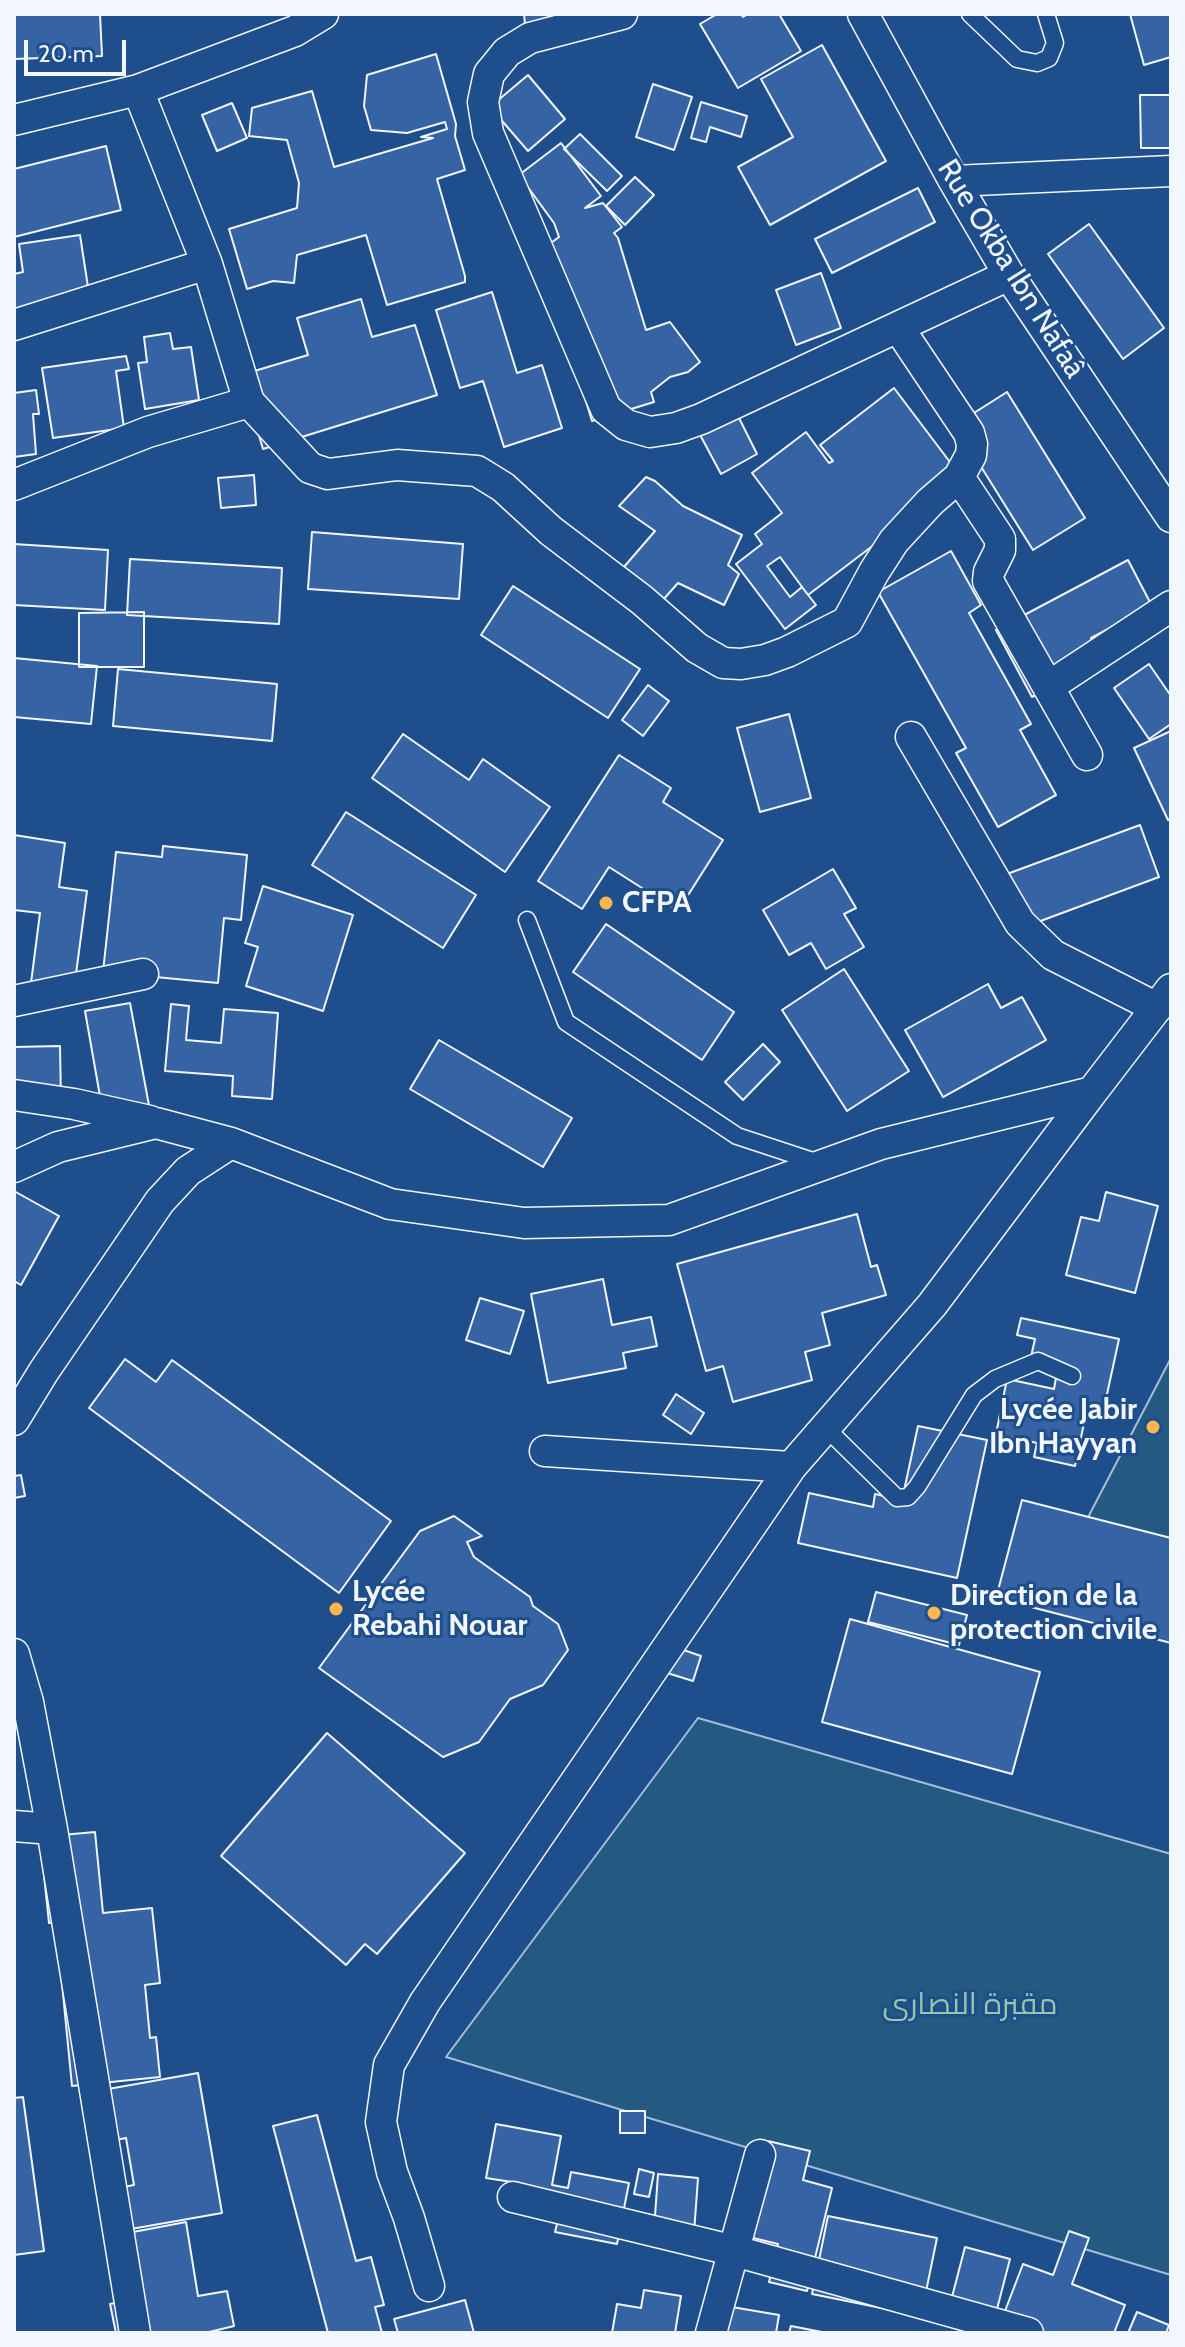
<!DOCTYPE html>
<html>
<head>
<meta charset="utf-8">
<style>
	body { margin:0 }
	#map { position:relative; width:1185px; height:2347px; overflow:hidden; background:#1f4e8c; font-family:Cabin,sans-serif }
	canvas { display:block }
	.frame { position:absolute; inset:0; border:16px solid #f2f6ff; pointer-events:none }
	.scale { position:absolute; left:24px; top:40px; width:102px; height:36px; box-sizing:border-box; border:4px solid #f2f6ff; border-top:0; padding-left:10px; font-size:24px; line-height:28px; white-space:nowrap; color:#f2f6ff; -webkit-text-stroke:6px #1f4e8c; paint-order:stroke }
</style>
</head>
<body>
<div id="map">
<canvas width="1185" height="2347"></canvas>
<div class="frame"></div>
<div class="scale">20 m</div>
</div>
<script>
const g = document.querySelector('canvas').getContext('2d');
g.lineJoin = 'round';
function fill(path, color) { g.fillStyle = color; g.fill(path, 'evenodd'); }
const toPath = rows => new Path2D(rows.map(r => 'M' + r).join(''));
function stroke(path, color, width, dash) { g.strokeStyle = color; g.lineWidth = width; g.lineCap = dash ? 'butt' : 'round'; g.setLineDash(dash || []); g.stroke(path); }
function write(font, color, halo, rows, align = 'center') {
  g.font = font + ' Cabin,Cairo,sans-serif'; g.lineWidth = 6; g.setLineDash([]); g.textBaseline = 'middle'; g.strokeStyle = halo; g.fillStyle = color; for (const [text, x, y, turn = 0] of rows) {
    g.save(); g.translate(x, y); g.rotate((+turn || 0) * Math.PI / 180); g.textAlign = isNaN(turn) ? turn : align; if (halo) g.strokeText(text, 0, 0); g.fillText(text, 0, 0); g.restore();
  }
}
const green = toPath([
	[1171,1358,1171,1554,1084,1525,1171,1358],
	[698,1718,1171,1854,1171,2275,446,2057,698,1718]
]);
const building = toPath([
	[14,14,100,14,102,56,14,59,14,14],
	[524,14,578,14,525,24,524,14],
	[717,14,741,14,743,17,748,14,779,14,801,51,738,88,700,24,717,14],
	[1130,14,1171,14,1171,57,1144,65,1130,14],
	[822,45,886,161,770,225,738,167,793,137,761,79,822,45],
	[436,54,456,124,455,136,465,170,437,179,465,276,465,282,387,305,366,235,297,255,294,283,273,281,247,289,229,229,297,208,299,183,287,140,249,136,252,108,312,91,334,167,433,138,421,137,447,129,445,122,407,133,371,130,364,106,367,75,436,54],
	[528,75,565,119,528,151,490,107,528,75],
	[653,84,692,97,674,150,636,137,653,84],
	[1140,95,1171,95,1171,148,1141,148,1140,95],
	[701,102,747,116,741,137,710,127,706,142,691,138,701,102],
	[232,103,247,138,217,151,202,115,232,103],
	[580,134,622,176,607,191,564,149,580,134],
	[561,143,601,196,585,208,603,203,622,227,614,233,618,238,646,330,670,322,700,362,688,372,670,377,651,392,654,402,592,421,540,251,559,237,554,223,519,175,561,143],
	[106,146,121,210,14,237,14,169,106,146],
	[635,177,654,195,625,225,606,206,635,177],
	[918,188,935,222,832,273,815,239,918,188],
	[1089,224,1164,328,1123,359,1048,254,1089,224],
	[80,235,90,300,14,311,14,274,23,272,19,244,80,235],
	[821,273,841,328,796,345,776,290,821,273],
	[492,292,517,373,542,365,562,428,504,447,483,381,460,388,436,310,492,292],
	[361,299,372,337,415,325,437,395,263,449,241,375,308,355,297,318,361,299],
	[170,333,173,349,191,347,199,400,145,409,138,363,147,362,144,337,170,333],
	[126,356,129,369,116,371,124,428,53,438,42,368,126,356],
	[894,388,962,478,808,595,780,557,767,566,790,597,802,587,816,605,785,629,736,564,762,544,755,534,782,513,752,473,806,432,829,463,833,461,820,445,894,388],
	[36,390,39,414,33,414,36,454,14,457,14,393,36,390],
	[1007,392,1085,518,1033,550,955,425,1007,392],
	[735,410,757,454,721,474,698,431,735,410],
	[254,475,256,505,221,508,218,478,254,475],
	[646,477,655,481,683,506,742,535,728,565,739,574,724,605,678,583,655,609,617,575,655,531,619,506,646,477],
	[312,532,463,544,459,599,308,589,312,532],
	[14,544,108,550,105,610,14,605,14,544],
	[951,551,981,605,969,613,1031,724,1020,730,1056,795,998,827,956,753,966,748,878,592,951,551],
	[130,559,282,568,279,624,127,615,130,559],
	[1128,560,1152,606,1091,638,1102,660,1032,697,996,630,1128,560],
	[513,586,640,669,608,718,481,635,513,586],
	[144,612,144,667,79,667,79,613,144,612],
	[14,658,97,666,91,724,14,717,14,658],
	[1149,664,1171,696,1171,724,1149,739,1114,688,1149,664],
	[118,669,277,684,272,741,113,726,118,669],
	[648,685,669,701,643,736,622,720,648,685],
	[789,714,811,798,760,812,737,728,789,714],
	[1171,731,1171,819,1168,820,1134,748,1171,731],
	[403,734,469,780,483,759,550,807,505,872,372,778,403,734],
	[619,755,671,788,663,802,723,840,678,911,609,867,582,909,538,881,619,755],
	[346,812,476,895,443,948,312,865,346,812],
	[1140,825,1159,877,1027,926,1007,874,1140,825],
	[14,835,65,843,59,887,87,891,74,989,31,983,40,913,14,910,14,835],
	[163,846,247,855,241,920,224,918,218,983,103,972,116,852,162,857,163,846],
	[833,869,856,908,844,914,864,947,826,969,811,943,789,955,763,910,833,869],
	[263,886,353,915,323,1011,246,986,258,947,245,943,263,886],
	[606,924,734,1012,702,1060,573,972,606,924],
	[844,969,909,1071,847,1111,782,1010,844,969],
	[988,984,1001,1008,1022,997,1046,1040,943,1097,905,1030,988,984],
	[130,1003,153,1127,107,1136,85,1011,130,1003],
	[171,1004,189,1006,186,1040,221,1043,224,1009,278,1013,272,1099,232,1096,233,1076,165,1071,171,1004],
	[439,1040,572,1118,543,1167,410,1089,439,1040],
	[763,1044,780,1062,743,1100,725,1082,763,1044],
	[60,1046,61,1103,14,1104,14,1047,60,1046],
	[14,1191,59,1216,21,1285,14,1281,14,1191],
	[1106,1192,1158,1206,1135,1293,1066,1275,1081,1217,1099,1221,1106,1192],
	[857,1214,871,1267,877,1265,886,1295,822,1313,830,1345,805,1352,812,1380,733,1402,723,1366,706,1371,677,1264,857,1214],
	[603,1279,612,1325,651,1317,657,1346,623,1353,626,1368,548,1383,531,1294,603,1279],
	[480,1298,524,1311,510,1354,466,1340,480,1298],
	[1021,1318,1119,1339,1104,1408,1088,1404,1075,1466,1034,1457,1037,1443,996,1434,1007,1379,1054,1389,1057,1372,1029,1366,1035,1339,1017,1335,1021,1318],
	[125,1359,156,1382,172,1360,391,1521,339,1593,89,1408,125,1359],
	[676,1394,704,1413,691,1434,663,1415,676,1394],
	[918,1426,987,1440,957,1578,798,1543,809,1493,873,1507,875,1494,902,1500,918,1426],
	[21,1475,25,1496,14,1498,14,1476,21,1475],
	[1022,1500,1171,1538,1171,1643,996,1598,1022,1500],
	[454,1516,482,1536,467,1542,474,1557,530,1597,533,1606,558,1624,568,1650,543,1685,510,1699,479,1742,443,1757,319,1668,420,1531,454,1516],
	[876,1592,967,1615,959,1645,868,1622,876,1592],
	[850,1619,1040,1672,1012,1774,822,1722,850,1619],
	[672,1646,701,1656,693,1681,664,1672,672,1646],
	[327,1733,465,1853,377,1954,365,1944,346,1965,221,1856,327,1733],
	[95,1832,103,1913,152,1908,160,1983,145,1985,150,2038,156,2037,160,2077,72,2086,56,1922,49,1923,40,1837,95,1832],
	[198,2073,222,2213,114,2232,107,2190,134,2185,126,2138,106,2142,97,2091,198,2073],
	[23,2097,44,2251,14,2255,14,2098,23,2097],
	[620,2111,645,2111,645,2133,620,2133,620,2111],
	[317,2115,356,2261,371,2257,384,2305,375,2307,382,2333,328,2333,273,2126,317,2115],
	[496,2124,561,2136,552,2185,568,2188,571,2172,629,2183,617,2244,555,2232,558,2220,506,2211,512,2182,486,2178,496,2124],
	[768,2141,810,2151,803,2180,832,2188,807,2291,769,2282,778,2244,745,2236,768,2141],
	[639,2169,654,2173,649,2197,634,2194,639,2169],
	[658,2174,698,2178,694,2233,654,2230,658,2174],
	[828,2216,937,2238,921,2316,812,2294,828,2216],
	[186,2222,198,2296,227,2291,234,2326,205,2333,116,2333,110,2304,125,2301,112,2236,186,2222],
	[1069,2231,1089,2238,1072,2284,1125,2305,1114,2333,997,2332,1023,2264,1053,2275,1069,2231],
	[965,2247,1010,2259,991,2332,946,2320,965,2247],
	[644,2290,681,2296,675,2333,612,2333,617,2304,641,2308,644,2290],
	[465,2300,474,2333,398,2333,394,2319,465,2300],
	[726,2306,779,2315,776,2333,722,2333,726,2306],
	[1137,2312,1169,2325,1166,2333,1128,2333,1137,2312],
	[791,2326,827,2333,789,2333,791,2326]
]);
const lane = toPath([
	[970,14,1017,59,1037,63,1049,58,1055,43,1046,14],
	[527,920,566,1022,737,1136,822,1164],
	[825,1427,897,1498,908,1497,917,1487,974,1395,995,1379,1038,1361,1072,1376]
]);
const street = toPath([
	[622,14,530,38,507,52,489,74,483,102,488,133,606,409,626,425,650,432,676,428,701,419,1009,275],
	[863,14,954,181,1009,275,1171,517],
	[138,90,207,264,249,402,310,468,328,474,397,465,477,471,503,487,551,531,642,600,697,648,723,663,741,664,765,660,787,652,847,622,874,572,894,541,930,502,959,477,971,455,972,444,969,433,898,327],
	[14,120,138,90,295,31,323,14],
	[954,181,1171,171],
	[14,325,207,264],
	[959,477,1000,539,1000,550,989,572,988,581,1087,755],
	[14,485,148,432,249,402],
	[1048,687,1171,606],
	[911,737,1020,923,1053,955,1157,1008],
	[14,1001,143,974],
	[14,1095,74,1104,150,1121],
	[14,1167,58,1147,156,1123,231,1143],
	[14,1420,44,1371,160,1201,188,1171,231,1143,390,1204,524,1223,669,1220,881,1144,1092,1092,1171,989],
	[545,1451,791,1467],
	[14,1654,28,1702,52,1829,135,2333],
	[14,1826,52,1829],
	[513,2197,735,2251,1028,2333],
	[429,2286,409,2218,392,2172,381,2122,389,2065,425,2002,791,1467,932,1305,1092,1092],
	[711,2333,760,2155]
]);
const markers = [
	[606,903,8,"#ffb74d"],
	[1153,1427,8,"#ffb74d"],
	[336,1609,8,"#ffb74d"],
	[934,1613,8,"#ffb74d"]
];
const streetNames = [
	["Rue Okba Ibn Nafaâ",1011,269,58]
];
const poiNames = [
	["CFPA",622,903],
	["Lycée Jabir",1137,1410,"right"],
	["Ibn Hayyan",1137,1444,"right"],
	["Lycée",352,1592],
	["Rebahi Nouar",352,1626],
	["Direction de la",950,1596],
	["protection civile",950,1630]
];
const parkNames = [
	["مقبرة النصارى",970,2005]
];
fill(green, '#245a82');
stroke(green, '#a8bbd7', 2);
fill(building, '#3563a3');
stroke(building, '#f2f6ff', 2);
stroke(lane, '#f2f6ff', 19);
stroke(street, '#f2f6ff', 33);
stroke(lane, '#1f4e8c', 16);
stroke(street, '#1f4e8c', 30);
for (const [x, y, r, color] of markers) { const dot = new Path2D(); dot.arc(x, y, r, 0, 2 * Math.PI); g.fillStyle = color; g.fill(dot); stroke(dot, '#1f4e8c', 3); }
write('30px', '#f2f6ff', '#1f4e8c', streetNames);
write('bold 30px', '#f2f6ff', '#1f4e8c', poiNames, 'left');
write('30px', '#97c8a6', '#1f4e8c', parkNames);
</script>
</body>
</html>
